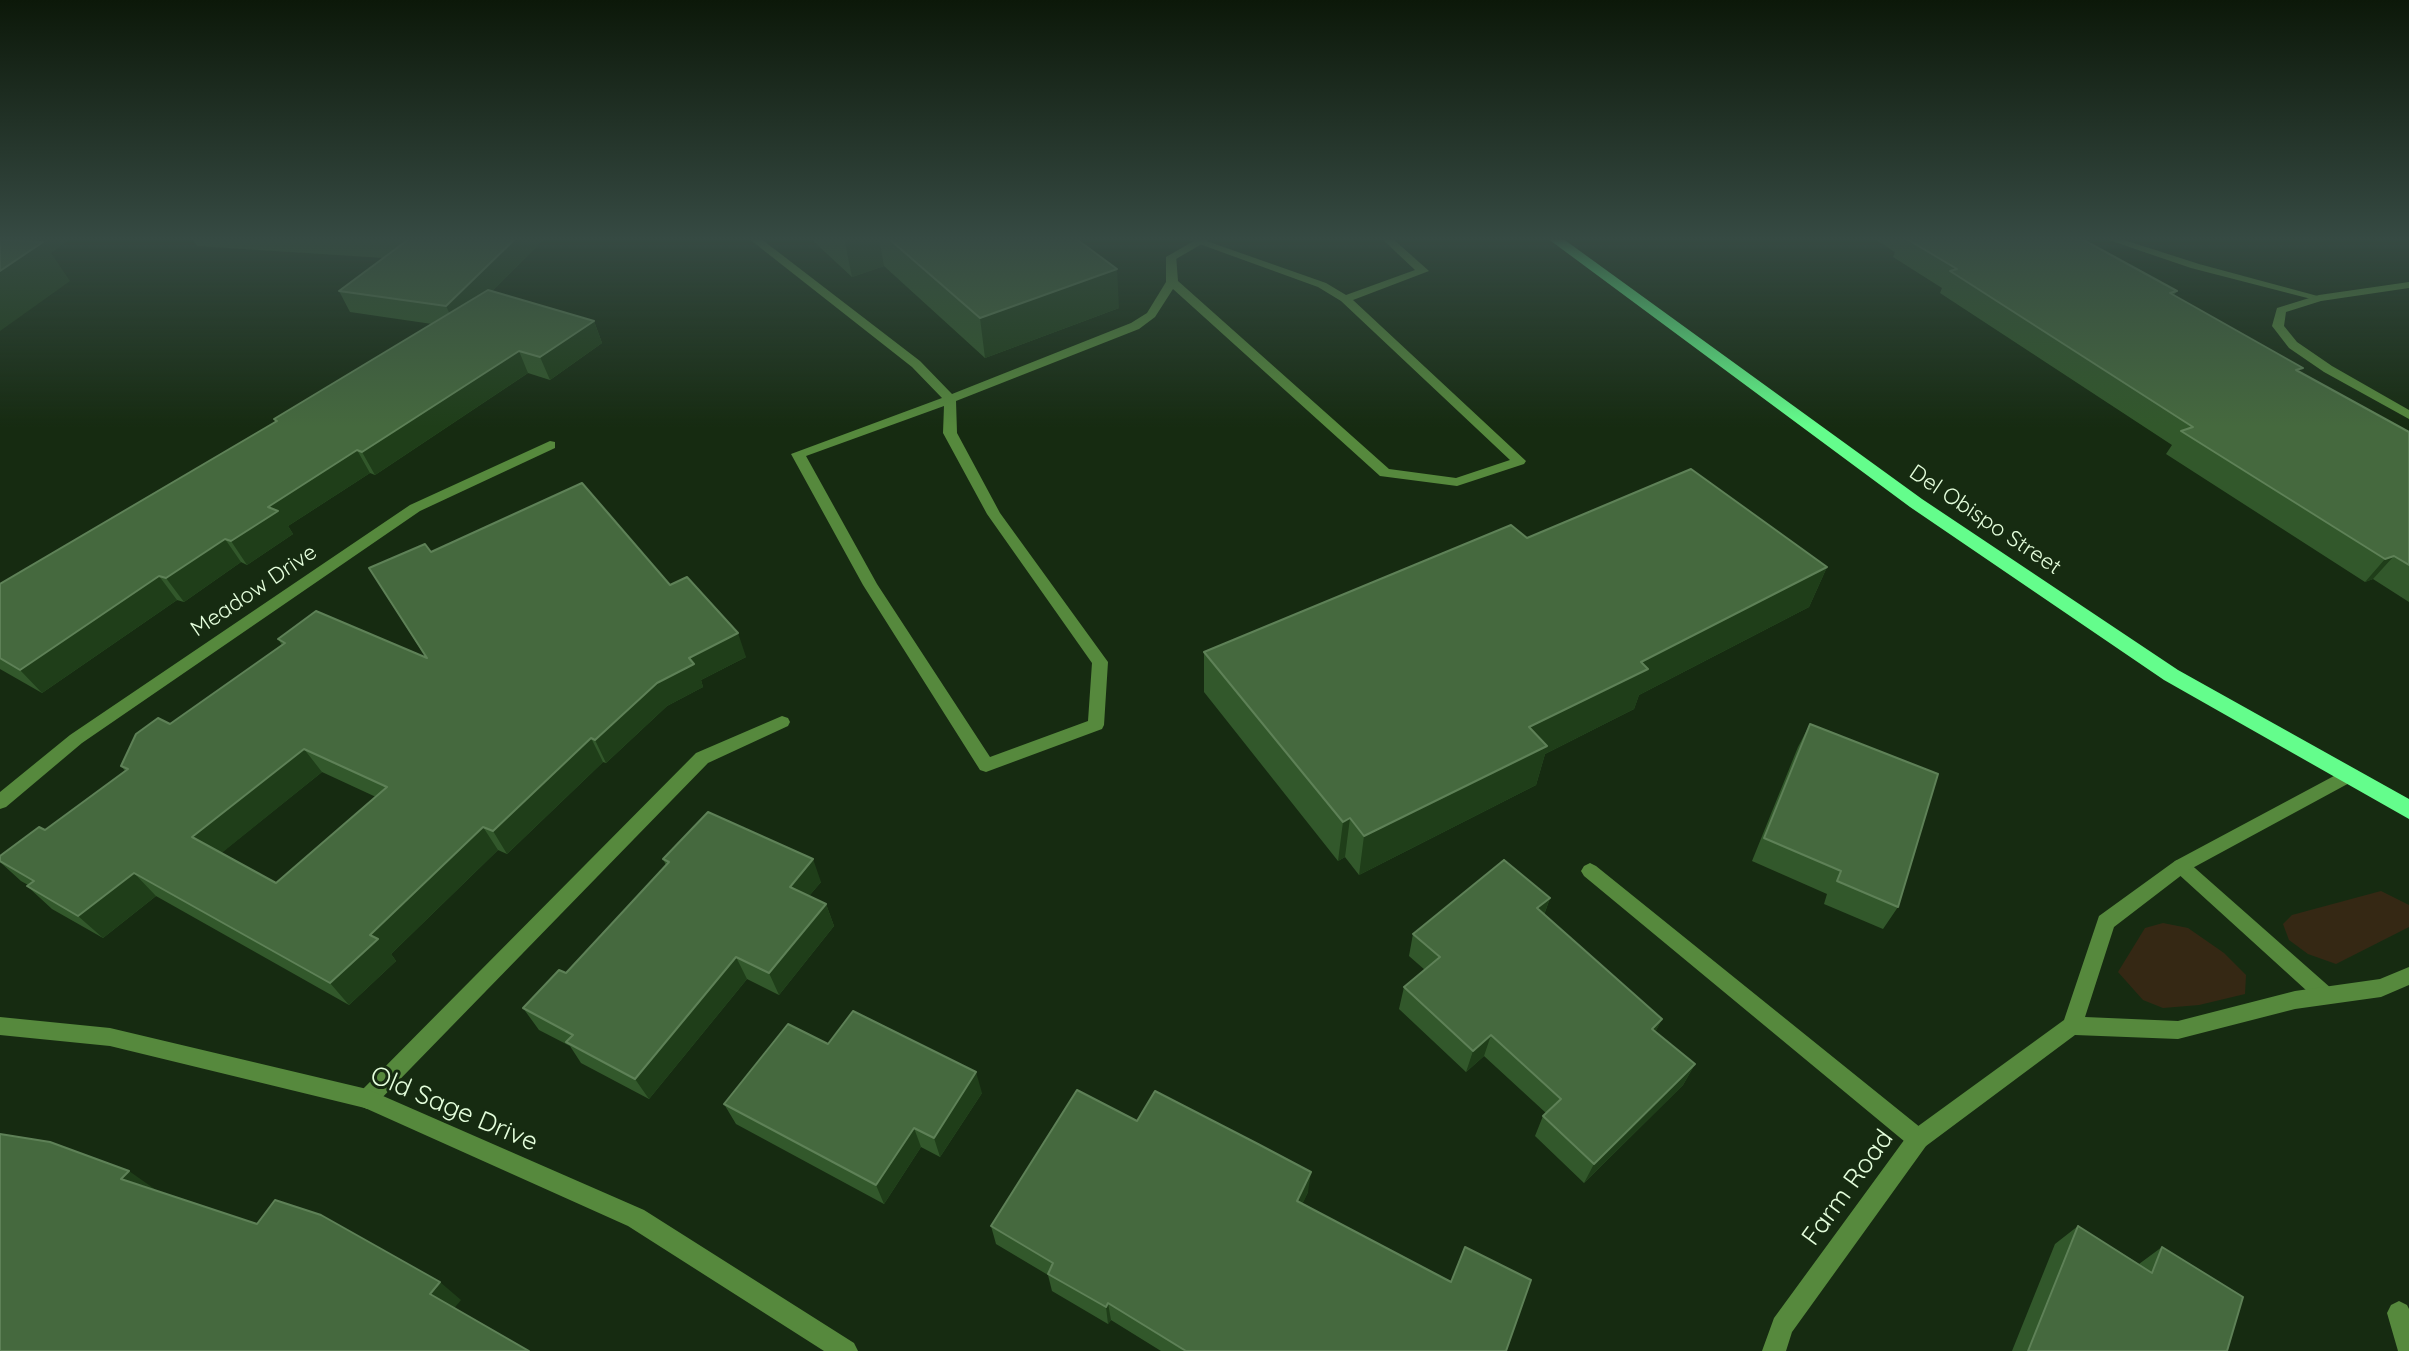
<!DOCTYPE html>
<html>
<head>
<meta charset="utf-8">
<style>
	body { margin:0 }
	canvas { display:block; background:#162b11 }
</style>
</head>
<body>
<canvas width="2409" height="1351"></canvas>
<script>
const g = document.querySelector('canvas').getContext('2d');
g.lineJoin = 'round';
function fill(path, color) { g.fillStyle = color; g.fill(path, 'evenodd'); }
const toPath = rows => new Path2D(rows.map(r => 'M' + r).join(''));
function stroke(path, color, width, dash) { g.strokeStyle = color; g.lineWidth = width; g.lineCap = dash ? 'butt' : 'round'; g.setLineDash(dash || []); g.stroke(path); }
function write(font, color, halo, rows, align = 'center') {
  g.font = font + ' Quicksand,sans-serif'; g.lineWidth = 6; g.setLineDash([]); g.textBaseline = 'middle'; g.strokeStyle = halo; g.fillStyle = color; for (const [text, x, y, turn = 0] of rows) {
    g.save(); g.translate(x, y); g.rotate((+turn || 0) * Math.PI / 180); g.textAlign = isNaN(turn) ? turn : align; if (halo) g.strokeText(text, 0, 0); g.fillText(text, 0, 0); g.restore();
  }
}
const green = toPath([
	[2381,891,2409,905,2409,927,2336,964,2308,954,2289,940,2283,924,2292,915],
	[2163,923,2188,928,2224,953,2246,975,2245,994,2199,1005,2163,1008,2143,1000,2118,972,2145,928]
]);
const service = toPath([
	[748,238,760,238,920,361,952,394,1131,323,1147,313,1166,282,1166,257,1176,255,1178,281,1389,469,1456,478,1510,460,1341,301,1318,287,1183,238,1198,238,1326,283,1346,295,1415,270,1381,238,1392,238,1429,271,1353,300,1526,461,1524,464,1457,486,1380,476,1173,289,1155,317,1139,329,956,401,957,433,1000,513,1108,662,1104,725,1102,729,986,772,980,770,863,585,791,454,942,398,912,367,748,238],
	[944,406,943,433,987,514,1092,663,1088,721,990,757,877,584,806,456,944,406],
	[2103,238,2118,238,2199,264,2325,298,2319,301,2191,268,2103,238],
	[782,716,788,718,790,722,788,726,708,763,374,1106,367,1109,360,1106,357,1099,360,1092,696,753,782,716],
	[2181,859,2187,861,2332,989,2335,995,2332,1001,2325,1004,2318,1001,2175,871,2172,866,2175,861,2181,859],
	[1590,863,1596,866,1926,1132,1929,1139,1926,1146,1918,1149,1910,1146,1584,876,1581,871,1584,866,1590,863]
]);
const minor = toPath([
	[1199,238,1212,238,1176,259,1166,257,1199,238],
	[2409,282,2409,288,2321,301,2286,312,2284,326,2297,342,2332,366,2409,410,2409,419,2324,372,2289,348,2272,326,2277,308,2319,295,2409,282],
	[550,441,555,442,555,448,420,511,82,743,6,807,0,809,0,792,70,735,410,505,550,441],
	[2347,769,2353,771,2356,776,2353,781,2187,871,2114,927,2085,1017,2178,1021,2295,991,2380,979,2409,967,2409,985,2381,997,2295,1009,2178,1039,2075,1035,1926,1146,1792,1332,1786,1351,1762,1351,1774,1318,1910,1132,2064,1020,2099,916,2175,861,2347,769],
	[0,1017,110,1028,367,1089,644,1210,854,1343,858,1351,824,1351,628,1226,365,1108,110,1046,0,1035,0,1017],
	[2399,1301,2407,1305,2409,1309,2409,1351,2398,1351,2387,1313,2391,1305,2399,1301]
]);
const primary = toPath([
	[1547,238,1562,238,1922,499,2178,670,2409,799,2409,819,2164,680,1910,507,1547,238]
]);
const wall = toPath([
	[192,238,545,238,492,291,594,321,602,343,550,380,528,373,375,475,370,473,288,526,293,534,247,565,241,562,184,602,177,600,42,693,0,669,0,584,275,422,274,419,432,324,350,312,339,291,384,258,197,246],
	[810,238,1075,238,1119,308,985,358,884,266,852,277],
	[1873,238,2080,238,2177,291,2174,295,2300,372,2409,432,2409,602,2373,579,2365,582,2166,454,2172,445,1940,293,1942,288,1893,257,1895,252],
	[1527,538,1827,567,1809,607,1639,695,1634,709,1545,754,1536,785,1359,875,1345,857,1338,861,1204,692,1204,652],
	[431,552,670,585,746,657,701,680,703,687,667,706,606,763,603,762,507,854,498,850,391,954,396,961,349,1005,156,896,103,938,52,909,27,886,28,885,21,881,0,862,0,856,45,830,125,771,121,766,170,724,282,645,278,639,426,658,369,568],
	[322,772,376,797,276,883,221,853],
	[1810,724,1898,907,1883,929,1824,904,1827,894,1752,861,1798,747],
	[663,859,821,882,809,896,826,904,834,926,779,995,747,979,649,1099,581,1063,570,1046,539,1030,523,1008,566,973,666,865],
	[1550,898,1544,915,1662,1019,1655,1032,1695,1064,1683,1085,1584,1183,1535,1136,1543,1116,1546,1113,1484,1056,1466,1072,1399,1009,1404,987,1425,970,1409,956,1413,934],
	[982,1093,940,1157,921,1147,884,1204,736,1124,724,1104],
	[1137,1121,1308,1192,1302,1204,1506,1351,1161,1351,1111,1320,1108,1324,1052,1291,1048,1275,996,1244,991,1226],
	[2078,1226,2139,1264,2162,1247,2227,1351,2012,1351,2055,1244]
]);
const shadedWall = toPath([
	[0,238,72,238,51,253,70,281,0,331],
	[516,238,545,238,456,327,446,306],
	[844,238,879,238,884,266,852,277],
	[1117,269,1119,308,985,358,980,318],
	[594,321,602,343,550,380,540,357],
	[519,351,528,373,375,475,362,452],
	[357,450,370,473,288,526,293,534,247,565,231,541,268,507],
	[225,539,241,562,184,602,166,578],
	[2394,556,2373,579,2365,582,2385,559],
	[1827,567,1809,607,1639,695,1634,709,1545,754,1536,785,1359,875,1364,836,1529,727,1641,662],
	[159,576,177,600,42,693,20,670],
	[738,633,746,657,701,680,703,687,667,706,606,763,595,740,657,683,689,658],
	[591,738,603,762,507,854,493,831],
	[304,749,322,772,213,860,192,837],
	[1350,818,1345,857,1338,861,1343,822],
	[483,827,498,850,391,954,396,961,349,1005,330,983,370,935],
	[813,859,821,882,798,909,790,887],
	[134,873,156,896,103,938,78,916],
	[1550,898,1542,920,1537,908],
	[826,904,834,926,779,995,769,973],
	[736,957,747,979,649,1099,635,1079],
	[1662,1019,1651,1040,1652,1029],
	[1491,1035,1484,1056,1466,1072,1473,1051],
	[1695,1064,1683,1085,1584,1183,1594,1164],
	[976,1072,982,1093,940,1157,934,1138],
	[914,1128,921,1147,884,1204,876,1185],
	[129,1171,156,1190,121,1179],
	[1311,1172,1308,1192,1295,1220,1297,1201],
	[440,1282,461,1300,451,1312,430,1294],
	[1108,1303,1111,1320,1108,1324,1106,1307]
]);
const building = toPath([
	[391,238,516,238,446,306,339,291,409,239,391,238],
	[888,238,1075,238,1117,269,980,318,888,238],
	[1905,238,2080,238,2177,291,2170,293,2303,368,2296,370,2409,432,2409,565,2394,556,2385,559,2181,431,2193,427,1950,271,1957,269,1905,238],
	[0,240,43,242,0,271,0,240],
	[488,290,594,321,540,357,519,351,362,452,357,450,268,507,278,511,231,541,225,539,166,578,159,576,20,670,0,658,0,584,277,421,274,419,488,290],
	[1691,469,1827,567,1641,662,1648,669,1529,727,1547,746,1364,836,1350,818,1343,822,1204,652,1511,525,1527,538,1691,469],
	[582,483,670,585,687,577,738,633,689,658,694,664,657,683,595,740,591,738,493,831,483,827,370,935,378,939,330,983,134,873,78,916,27,886,34,881,0,861,0,856,39,827,45,830,128,769,121,766,136,734,158,718,170,724,285,643,278,639,316,611,427,658,369,568,425,544,431,552,582,483],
	[304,749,387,787,276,883,192,837,304,749],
	[1810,724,1938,774,1898,907,1837,881,1841,871,1764,838,1810,724],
	[708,812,813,859,790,887,826,904,769,973,736,957,635,1079,566,1042,573,1035,523,1008,559,970,566,973,669,862,663,859,708,812],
	[1504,860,1550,898,1537,908,1662,1019,1652,1029,1695,1064,1594,1164,1543,1116,1561,1099,1491,1035,1473,1051,1404,987,1440,957,1413,934,1504,860],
	[853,1011,976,1072,934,1138,914,1128,876,1185,724,1104,788,1024,828,1044,853,1011],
	[1077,1090,1137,1121,1155,1091,1258,1144,1311,1172,1297,1201,1451,1282,1465,1247,1531,1280,1506,1351,1186,1351,1108,1303,1106,1307,1048,1274,1053,1263,991,1226,1077,1090],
	[0,1134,50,1142,129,1171,121,1179,257,1224,275,1200,321,1215,440,1282,430,1294,529,1351,0,1351,0,1134],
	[2078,1226,2152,1273,2162,1247,2243,1297,2227,1351,2028,1351,2078,1226]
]);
const streetNames = [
	["Del Obispo Street",1985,520,34],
	["Meadow Drive",254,591,-34]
];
const nearStreetnames = [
	["Old Sage Drive",454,1109,23],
	["Farm Road",1848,1188,-54]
];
fill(green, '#352814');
fill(service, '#56893d');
fill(minor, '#56893d');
fill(primary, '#64fd8c');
fill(wall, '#32582b');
fill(shadedWall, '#1f3e19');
fill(building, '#45693e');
stroke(building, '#5e8157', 2);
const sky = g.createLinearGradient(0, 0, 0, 427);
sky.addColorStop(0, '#0c1809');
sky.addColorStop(0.56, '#364a43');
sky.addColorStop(1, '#364a4300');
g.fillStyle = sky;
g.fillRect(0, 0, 2409, 427);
write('22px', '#e4fedc', '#162b11', streetNames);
write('26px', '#e4fedc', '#162b11', nearStreetnames);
</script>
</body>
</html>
